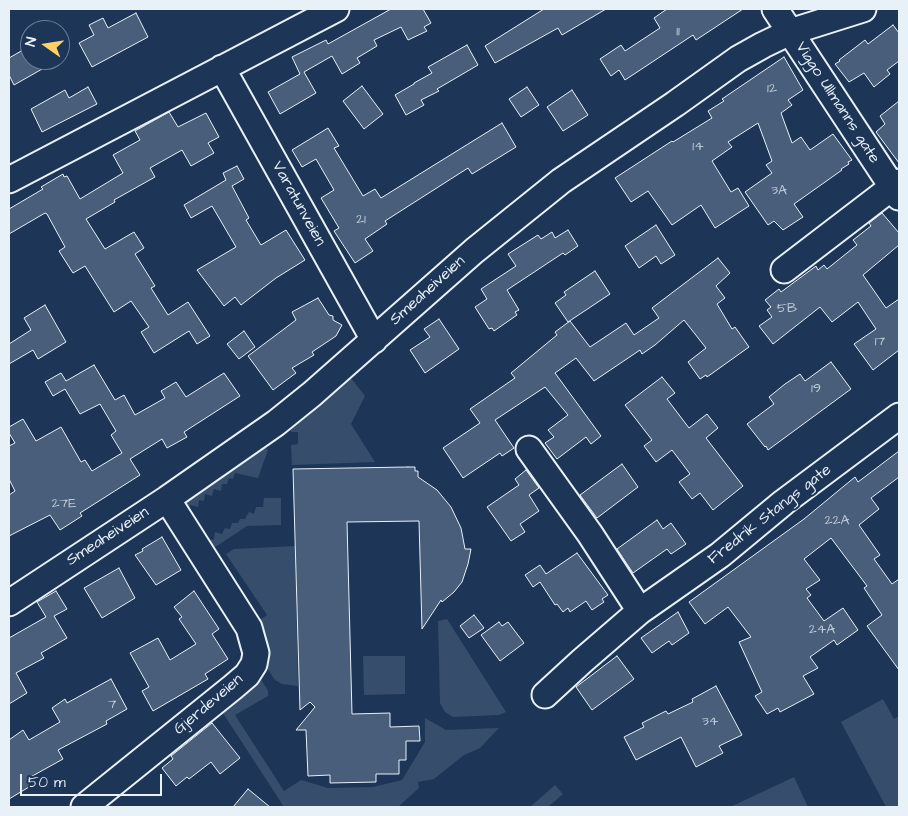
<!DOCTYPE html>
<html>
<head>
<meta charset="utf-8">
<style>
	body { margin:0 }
	#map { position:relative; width:908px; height:816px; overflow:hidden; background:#1d3557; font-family:"Architects Daughter",sans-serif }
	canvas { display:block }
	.frame { position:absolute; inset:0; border:10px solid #e8f1f8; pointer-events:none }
	.north { position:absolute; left:20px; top:20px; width:50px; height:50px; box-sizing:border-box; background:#1d3557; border:1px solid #6e8097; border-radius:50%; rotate:283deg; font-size:14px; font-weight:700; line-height:20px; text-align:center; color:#e8f1f8 }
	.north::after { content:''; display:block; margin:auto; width:18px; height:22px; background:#ffd166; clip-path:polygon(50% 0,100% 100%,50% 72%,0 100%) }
	.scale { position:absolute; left:20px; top:774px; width:142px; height:22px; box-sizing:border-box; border:2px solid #e8f1f8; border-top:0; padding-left:6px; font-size:15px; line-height:18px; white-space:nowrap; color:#e8f1f8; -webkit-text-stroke:4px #1d3557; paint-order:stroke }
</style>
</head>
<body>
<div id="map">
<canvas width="908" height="816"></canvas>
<div class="frame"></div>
<div class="north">N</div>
<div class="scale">50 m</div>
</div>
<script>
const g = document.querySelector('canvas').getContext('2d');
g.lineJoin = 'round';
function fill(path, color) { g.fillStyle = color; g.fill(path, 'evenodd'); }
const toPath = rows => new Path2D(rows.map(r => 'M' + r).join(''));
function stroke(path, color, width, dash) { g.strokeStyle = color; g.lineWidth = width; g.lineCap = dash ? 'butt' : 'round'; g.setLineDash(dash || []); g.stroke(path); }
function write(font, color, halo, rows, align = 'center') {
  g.font = font + ' "Architects Daughter",sans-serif'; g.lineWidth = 4; g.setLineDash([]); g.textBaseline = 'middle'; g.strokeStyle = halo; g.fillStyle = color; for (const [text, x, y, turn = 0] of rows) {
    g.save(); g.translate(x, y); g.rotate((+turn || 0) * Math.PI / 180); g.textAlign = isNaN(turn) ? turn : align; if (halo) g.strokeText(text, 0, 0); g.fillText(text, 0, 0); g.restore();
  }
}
const green = toPath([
	[351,378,365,396,351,424,375,462,292,465,291,445,298,444,298,432,291,432,291,430],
	[265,447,268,450,258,478,235,473,233,479,229,478,227,484,222,484,221,491,214,489,212,496,205,494,204,501,199,500,198,507,190,505,188,513,183,502,188,498],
	[264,498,281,498,281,525,247,526,217,546,213,546,210,540,214,539,215,532,222,534,225,528,230,529,232,523,238,523,240,519,245,519,249,512,254,514,256,507,263,507],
	[295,546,298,686,282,684,275,680,262,661,253,625,267,615,226,554,234,549],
	[447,619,506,712,499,715,453,717,445,712,440,703,438,621],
	[363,656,405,656,405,694,364,695],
	[258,678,262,681,268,691,268,696,235,715,284,791,301,780,328,788,373,787,402,780,425,742,425,718,446,730,499,728,480,748,464,755,434,779,418,782,419,788,398,807,284,807,219,707],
	[883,699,894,719,899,716,899,807,886,807,841,722],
	[794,777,808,807,730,807],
	[555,785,563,794,548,807,530,807]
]);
const building = toPath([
	[391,9,423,9,431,23,424,27,427,31,408,40,401,27,374,40,377,46,357,58,360,63,342,74,332,56,304,72,316,93,280,114,268,92,300,74,292,57,326,40,328,44,391,9],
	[544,9,606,9,562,35,558,28,495,63,485,46,544,9],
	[667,9,743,9,696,40,693,35,625,80,619,70,611,76,600,59,621,45,625,51,660,28,654,18,667,9],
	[136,13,148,37,92,67,79,43,94,35,89,25,103,18,108,28,136,13],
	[893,25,899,33,899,61,887,70,890,74,874,87,864,73,849,82,835,64,840,61,839,60,865,40,868,44,893,25],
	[467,45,478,65,437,89,439,91,421,100,424,105,406,115,395,95,414,84,414,83,432,73,428,67,467,45],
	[30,46,30,60,58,60,14,85,9,75,9,58,30,46],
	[784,57,803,90,788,100,792,105,781,113,792,143,801,137,810,150,833,134,852,160,848,162,849,164,841,169,842,170,794,204,803,217,783,230,774,221,768,225,745,192,772,173,766,165,772,161,758,123,728,142,732,147,712,161,731,192,738,188,749,206,715,228,701,205,672,225,648,191,631,202,615,178,672,141,673,142,712,118,708,111,724,101,722,99,784,57],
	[362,86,383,114,364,129,343,101,362,86],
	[88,87,97,104,42,132,31,109,65,90,69,98,88,87],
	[527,87,539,105,521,117,509,99,527,87],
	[572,90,588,115,563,131,547,107,572,90],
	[899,101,899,163,876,132,885,124,880,116,899,101],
	[169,112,178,127,206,113,219,137,208,143,214,153,191,166,182,150,150,168,155,177,114,200,115,202,86,219,105,249,134,232,144,248,135,254,155,286,151,288,168,315,188,302,210,336,197,344,189,331,154,353,141,332,149,327,131,301,114,312,85,266,73,273,59,251,65,247,47,214,45,213,9,234,9,209,43,189,41,187,63,174,64,177,67,176,80,199,123,173,113,155,140,140,135,131,169,112],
	[502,123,516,147,472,174,468,168,385,221,387,224,365,239,373,251,355,263,334,231,339,228,321,198,334,190,316,159,302,167,292,150,328,128,339,146,334,148,363,196,375,189,381,198,502,123],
	[237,166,244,179,232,186,249,218,246,220,261,245,286,230,305,260,276,278,241,305,235,297,224,306,197,270,236,247,212,206,191,218,184,205,226,180,223,173,237,166],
	[882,213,899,233,899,245,863,275,886,308,899,299,899,350,873,370,854,344,876,329,858,302,832,322,820,307,773,344,759,326,772,317,767,310,771,307,765,300,779,289,781,292,816,266,818,270,824,265,827,269,857,245,853,240,871,226,869,223,882,213],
	[656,225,675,255,661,264,656,256,639,268,625,246,656,225],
	[568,230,578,246,565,255,563,253,507,290,519,310,515,312,517,315,494,331,492,328,489,329,475,307,487,299,481,289,516,266,508,254,538,235,541,239,552,232,555,238,568,230],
	[718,258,730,273,716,286,725,298,717,304,732,329,735,327,749,347,707,377,706,375,700,379,688,362,706,348,684,320,655,345,642,354,640,350,594,381,576,358,555,373,601,436,591,444,586,437,557,459,545,443,554,437,548,430,568,415,545,387,495,420,514,448,502,456,500,453,463,478,443,448,480,423,470,409,515,378,511,373,557,335,555,332,570,321,590,347,626,323,634,335,659,318,652,308,718,258],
	[595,271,610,294,568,322,555,303,566,295,564,292,595,271],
	[318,298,329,315,333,316,333,320,342,325,336,336,312,352,314,355,292,368,296,373,273,390,248,356,296,320,292,312,318,298],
	[45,305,66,342,38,359,33,350,9,364,9,344,31,330,24,318,45,305],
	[439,319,459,349,425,373,410,350,430,337,424,329,439,319],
	[244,331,255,347,239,359,227,344,244,331],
	[831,362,851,389,768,450,766,446,765,447,747,424,774,404,769,397,785,384,800,374,805,381,831,362],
	[94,365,115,400,124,395,135,415,165,398,161,391,176,382,186,397,224,373,240,396,184,432,187,437,167,448,162,439,130,459,140,475,80,513,82,516,60,530,50,515,9,536,9,495,15,491,9,479,9,446,15,443,9,433,9,427,23,419,36,441,61,427,81,462,85,460,92,471,122,453,111,435,116,431,100,404,80,414,65,389,53,396,45,382,61,373,66,381,94,365],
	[662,377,675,393,667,399,689,428,707,414,718,428,706,438,743,486,713,510,700,493,692,499,679,482,690,474,672,450,656,462,644,446,652,440,625,405,662,377],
	[899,451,899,477,871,498,879,509,859,525,880,555,874,559,892,584,899,579,899,670,867,626,882,615,864,588,867,586,831,538,804,559,820,580,806,589,811,595,807,598,824,621,843,608,858,630,837,645,834,640,810,657,818,668,803,676,814,694,780,712,778,708,767,714,755,696,762,692,739,642,751,637,728,607,705,624,689,602,804,519,855,477,858,482,899,451],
	[622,464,638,487,597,518,580,495,622,464],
	[408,467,415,467,415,471,418,471,418,477,437,490,451,507,461,528,465,549,471,549,468,564,462,582,454,592,442,602,441,600,422,629,419,521,347,522,352,714,390,713,390,727,419,726,420,741,406,741,406,760,399,760,399,774,376,774,376,782,330,783,330,775,308,776,306,730,296,730,315,707,310,702,300,710,293,469,408,467],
	[526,470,539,488,529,495,539,511,520,524,525,532,511,541,487,507,519,485,515,479,526,470],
	[657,520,663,529,671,523,686,544,671,554,667,549,633,573,617,549,657,520],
	[162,537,181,570,156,585,135,555,143,551,142,549,162,537],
	[577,553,608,595,602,599,604,602,592,610,586,601,570,612,568,608,563,612,557,604,555,605,540,582,533,587,525,575,540,565,546,574,577,553],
	[119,568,135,598,102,618,84,588,119,568],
	[56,591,67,609,54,616,67,638,41,653,44,658,16,673,27,693,9,704,9,638,46,617,37,602,56,591],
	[194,591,219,629,212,634,228,659,205,674,208,679,153,711,142,691,149,687,130,653,158,638,170,660,196,644,179,619,182,617,174,607,194,591],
	[678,612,689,633,672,645,669,641,652,653,641,638,678,612],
	[474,615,484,628,469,638,460,626,474,615],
	[499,622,502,626,508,622,524,643,500,661,481,635,499,622],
	[617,656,634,679,592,710,576,687,617,656],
	[111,679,127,709,106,721,107,724,58,750,63,759,27,779,31,785,29,787,9,799,9,740,23,730,29,740,60,722,52,708,65,699,67,703,111,679],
	[716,686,742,735,719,746,723,753,696,767,681,737,636,760,624,737,644,727,642,723,666,711,668,714,693,702,692,699,716,686],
	[212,723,240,758,220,774,211,762,189,779,187,777,176,786,162,768,173,759,171,756,212,723],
	[248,789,270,807,233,807,248,789]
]);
const minor = toPath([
	[775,9,899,197],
	[222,68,374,340],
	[9,180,336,9],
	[784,270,899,182],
	[529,449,590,534,640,611],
	[9,603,167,499,276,423,312,394,474,251,561,181,675,104,738,59,763,45,790,32,863,9],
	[545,695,582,661,640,611,720,555,784,502,899,416],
	[84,807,233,687,247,675,254,664,256,653,249,628,167,499]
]);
const numberNames = [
	["11",678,32],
	["12",772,89],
	["14",698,147],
	["3A",779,191],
	["21",361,220],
	["5B",787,309],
	["17",880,342],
	["19",816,389],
	["27E",64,504],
	["22A",837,521],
	["24A",822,630],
	["7",112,705],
	["34",710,722]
];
const streetNames = [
	["Viggo Ullmanns gate",837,103,57],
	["Varatunveien",298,204,61],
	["Smeaheiveien",428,291,-42],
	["Fredrik Stangs gate",770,515,-38],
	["Smeaheiveien",108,537,-33],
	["Gjerdeveien",209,705,-40]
];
fill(green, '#374d6c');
fill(building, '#495e7a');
stroke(building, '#e8f1f8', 1);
stroke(minor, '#e8f1f8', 29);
stroke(minor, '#1d3557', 25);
write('14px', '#c0ccd8', null, numberNames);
write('16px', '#e8f1f8', '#1d3557', streetNames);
</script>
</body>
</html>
